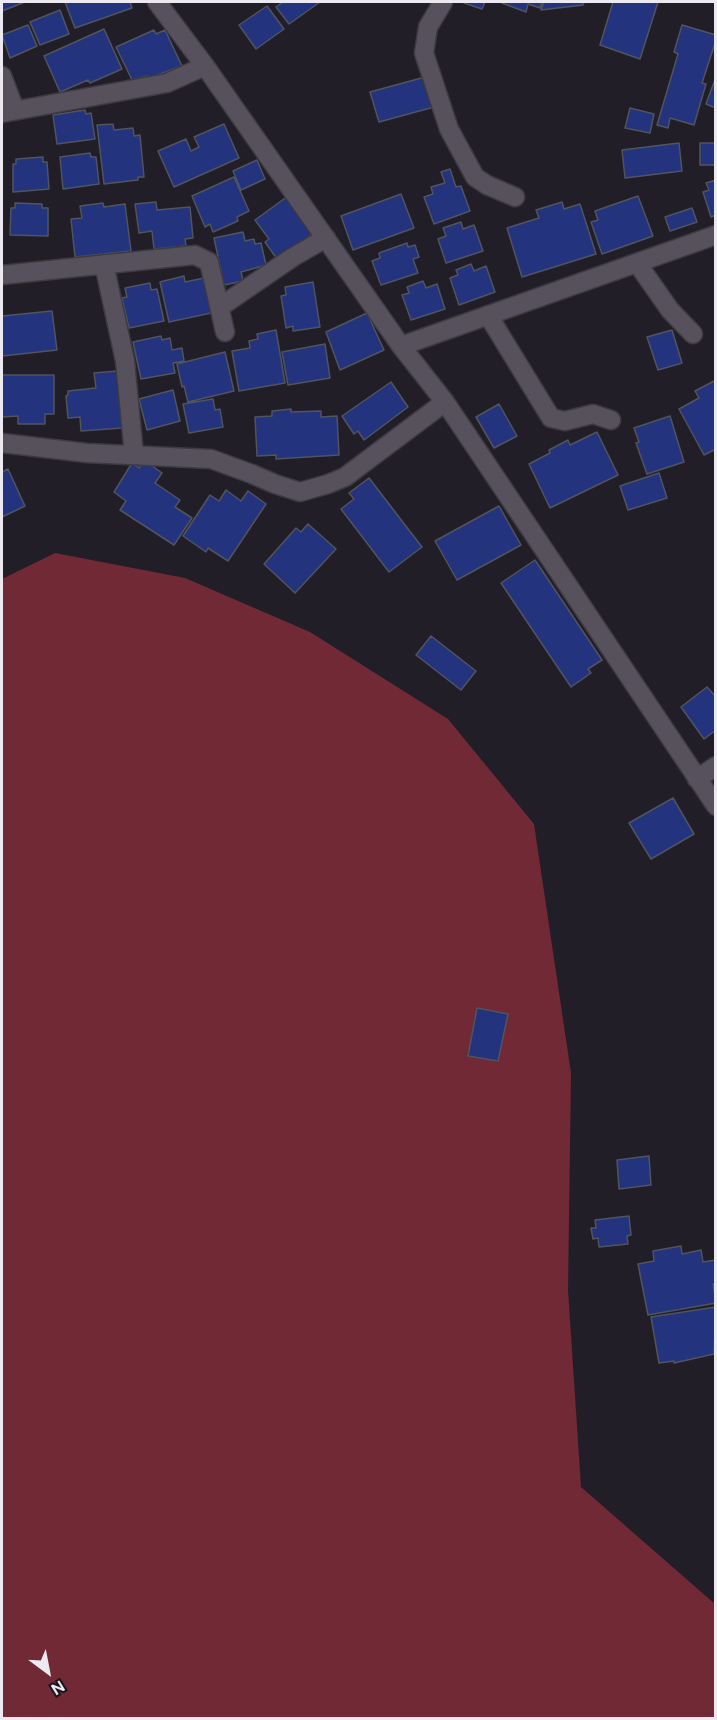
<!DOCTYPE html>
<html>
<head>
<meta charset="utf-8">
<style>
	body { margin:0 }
	#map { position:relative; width:717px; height:1720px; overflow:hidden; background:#221e28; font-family:Figtree,sans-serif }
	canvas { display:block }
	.frame { position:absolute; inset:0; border:3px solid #eceaf0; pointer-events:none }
	.north { position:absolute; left:18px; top:1642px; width:60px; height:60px; -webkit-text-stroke:4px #19151e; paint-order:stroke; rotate:148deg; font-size:16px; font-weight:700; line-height:24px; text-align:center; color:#eceaf0 }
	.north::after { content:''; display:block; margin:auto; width:21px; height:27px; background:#eceaf0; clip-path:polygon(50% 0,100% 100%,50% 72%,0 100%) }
</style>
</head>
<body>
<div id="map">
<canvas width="717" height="1720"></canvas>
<div class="frame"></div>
<div class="north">N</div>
</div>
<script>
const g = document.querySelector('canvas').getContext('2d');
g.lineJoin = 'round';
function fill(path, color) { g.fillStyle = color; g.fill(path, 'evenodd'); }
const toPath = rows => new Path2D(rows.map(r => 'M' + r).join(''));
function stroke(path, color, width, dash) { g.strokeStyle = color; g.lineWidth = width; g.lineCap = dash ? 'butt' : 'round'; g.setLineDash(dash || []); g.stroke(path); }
const green = toPath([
	[55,553,185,578,310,632,448,719,534,824,571,1073,568,1290,581,1487,715,1604,716,1718,2,1718,2,579]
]);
const building = toPath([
	[2,2,25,2,2,11,2,2],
	[65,2,130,2,132,8,75,28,65,2],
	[283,2,320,2,289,24,276,7,283,2],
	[464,2,485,2,482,9,464,3,464,2],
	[503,2,542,2,540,8,528,4,526,12,502,3,503,2],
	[544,2,584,2,583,5,541,10,544,2],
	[613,2,658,2,640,59,600,45,613,2],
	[267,6,284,29,256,49,239,25,267,6],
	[60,10,69,34,40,45,30,22,60,10],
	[28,25,37,46,10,58,2,35,28,25],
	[682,25,716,35,716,40,702,83,706,84,694,125,670,118,668,128,657,125,678,54,674,52,682,25],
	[104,29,122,69,90,83,88,80,60,92,44,56,104,29],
	[154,30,156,34,165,30,182,66,149,78,148,76,132,80,116,47,154,30],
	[425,77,434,107,379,122,370,92,425,77],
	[716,77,716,108,706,104,716,77],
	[630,108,654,114,650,133,625,128,630,108],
	[85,110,86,114,91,113,95,139,57,144,53,115,85,110],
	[113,124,114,130,133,128,134,136,140,135,144,177,138,177,138,180,104,184,97,125,113,124],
	[224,124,239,158,174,187,158,151,186,139,191,151,199,147,194,137,224,124],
	[679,143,682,171,625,178,622,150,679,143],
	[700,143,716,143,716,165,700,165,700,143],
	[90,153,91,157,96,157,99,184,63,189,60,157,90,153],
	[43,157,43,162,47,162,49,189,13,192,13,164,16,164,16,159,43,157],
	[257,160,265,179,241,190,233,171,257,160],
	[450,169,456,187,461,186,470,211,434,224,424,197,433,194,431,187,445,183,441,172,450,169],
	[234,177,249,211,237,217,238,221,213,232,210,224,205,227,192,196,234,177],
	[716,180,716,215,711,217,703,192,709,190,706,183,716,180],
	[401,194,414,228,353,250,341,216,401,194],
	[288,196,314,233,277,259,265,242,269,239,255,220,288,196],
	[638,196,653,236,602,254,591,222,598,220,595,211,638,196],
	[156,202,157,210,190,207,193,238,185,239,186,246,154,249,152,231,139,233,135,204,156,202],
	[562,202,564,209,580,204,596,254,522,277,507,228,539,218,536,210,562,202],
	[15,203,42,204,42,208,48,208,48,236,10,235,11,208,15,208,15,203],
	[103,203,104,207,125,204,131,251,75,257,71,219,82,218,80,206,103,203],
	[692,208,697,222,670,231,665,217,692,208],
	[461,222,463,229,474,225,483,251,446,263,438,239,446,236,443,228,461,222],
	[243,232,245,241,254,239,255,244,261,243,266,265,241,272,243,281,224,285,214,238,243,232],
	[407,243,408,247,415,245,419,257,413,259,418,273,381,285,372,261,380,258,379,253,407,243],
	[471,264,474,271,486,266,495,292,459,305,450,278,458,275,456,270,471,264],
	[184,276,185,282,204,278,211,313,169,322,160,282,184,276],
	[423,281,426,288,437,284,445,309,411,320,402,295,409,293,407,287,423,281],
	[313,282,320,327,293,331,293,326,286,328,281,296,286,295,285,287,313,282],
	[150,283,151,290,157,289,164,321,129,328,122,298,127,297,125,288,150,283],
	[52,311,57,350,2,356,2,316,52,311],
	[367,313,384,350,340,370,326,332,367,313],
	[276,330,285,383,239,391,232,351,250,348,249,341,258,339,257,334,276,330],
	[672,330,682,363,658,370,647,337,672,330],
	[161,336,162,340,170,338,172,350,182,348,184,361,173,363,175,373,141,379,133,342,161,336],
	[325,344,330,378,288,385,282,352,325,344],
	[225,352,234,391,188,402,184,386,182,387,177,364,225,352],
	[117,371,122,428,81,431,80,417,68,418,66,396,68,395,68,391,96,388,94,373,117,371],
	[2,375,54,375,54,414,45,414,45,424,18,424,18,416,2,417,2,375],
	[716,380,716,449,704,455,679,409,699,398,695,391,716,380],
	[391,382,408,407,364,440,358,431,354,434,342,416,391,382],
	[173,390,180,421,147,430,139,399,173,390],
	[213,399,215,410,220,409,223,427,189,433,183,404,213,399],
	[499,404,517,436,494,448,476,417,499,404],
	[291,409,291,412,321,411,321,417,337,416,339,455,276,459,276,455,257,456,255,417,272,416,272,411,291,409],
	[670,416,684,462,647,474,636,443,639,442,634,428,670,416],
	[597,432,618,475,550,508,529,464,550,453,549,450,568,440,570,445,597,432],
	[144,460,162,473,155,483,180,500,175,507,192,518,174,545,120,510,126,501,114,492,132,463,139,468,144,460],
	[8,469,25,506,2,517,2,472,8,469],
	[659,473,667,498,628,510,620,486,659,473],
	[369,478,422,547,389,572,341,509,354,499,349,493,369,478],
	[226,490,241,501,248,491,266,504,228,561,208,548,206,552,183,536,210,495,219,501,226,490],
	[499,506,521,545,457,580,435,541,499,506],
	[308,524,336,549,295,593,264,564,296,528,301,532,308,524],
	[535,560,602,660,588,669,591,673,571,687,501,583,535,560],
	[431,636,476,671,461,690,416,655,431,636],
	[707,687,716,697,716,730,704,739,681,707,707,687],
	[673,798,694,834,651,859,629,823,673,798],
	[477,1008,508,1014,498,1061,468,1056,477,1008],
	[649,1156,651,1185,619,1189,617,1160,649,1156],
	[629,1216,631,1235,627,1236,628,1244,599,1247,598,1238,593,1239,591,1228,596,1228,595,1220,629,1216],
	[681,1246,682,1254,701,1250,703,1262,716,1260,716,1283,713,1284,716,1303,648,1315,638,1264,654,1261,653,1251,681,1246],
	[716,1307,714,1354,674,1363,674,1361,659,1363,651,1317,716,1307]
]);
const minor = toPath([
	[157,2,205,66,401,346,445,402,716,806],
	[443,2,428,27,424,53,449,129,475,177,487,185,515,197],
	[2,76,15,110],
	[2,113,167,83,205,66],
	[637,263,670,310,693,334],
	[104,264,125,361,134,455],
	[2,275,195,255,209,262,225,332],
	[220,307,293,257,326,238],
	[488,315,551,418,565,421,593,414,611,420],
	[401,346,716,235],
	[2,443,87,453,211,459,252,474,275,484,300,492,328,484,345,477,445,402],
	[697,779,716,766]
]);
fill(green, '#702935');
fill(building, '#23337e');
stroke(building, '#50545f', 1.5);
stroke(minor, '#3d3a41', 21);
stroke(minor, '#56515c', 18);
</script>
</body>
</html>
